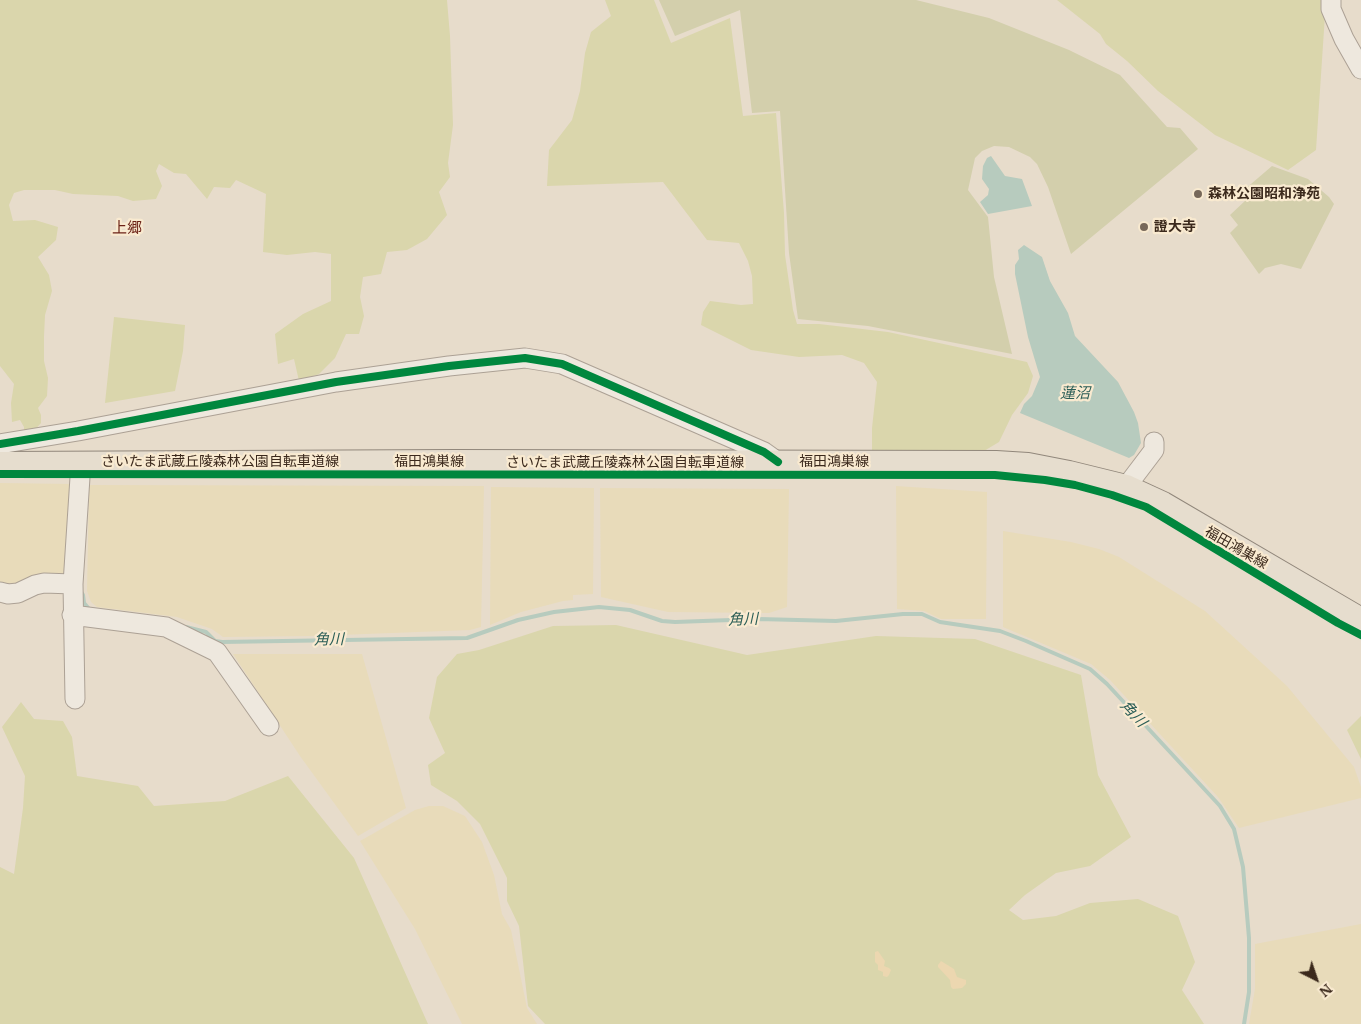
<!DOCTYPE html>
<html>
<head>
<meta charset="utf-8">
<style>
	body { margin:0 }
	#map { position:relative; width:1361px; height:1024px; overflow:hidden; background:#e7dccb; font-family:Merriweather,serif }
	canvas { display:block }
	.north { position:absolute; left:1291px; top:954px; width:50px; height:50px; -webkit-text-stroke:4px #f9ead0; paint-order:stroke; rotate:139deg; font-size:14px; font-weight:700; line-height:20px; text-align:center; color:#3b291c }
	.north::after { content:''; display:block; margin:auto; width:18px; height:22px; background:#3b291c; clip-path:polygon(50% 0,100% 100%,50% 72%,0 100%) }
</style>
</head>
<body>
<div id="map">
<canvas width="1361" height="1024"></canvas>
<div class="north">N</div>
</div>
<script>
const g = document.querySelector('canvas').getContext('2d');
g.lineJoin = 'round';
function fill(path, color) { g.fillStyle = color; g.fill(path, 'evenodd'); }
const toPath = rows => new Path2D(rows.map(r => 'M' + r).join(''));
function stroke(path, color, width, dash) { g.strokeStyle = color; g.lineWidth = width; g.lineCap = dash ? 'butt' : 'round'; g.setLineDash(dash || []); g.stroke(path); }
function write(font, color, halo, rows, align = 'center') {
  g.font = font + ' Merriweather,"Noto Sans JP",serif'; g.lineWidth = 4.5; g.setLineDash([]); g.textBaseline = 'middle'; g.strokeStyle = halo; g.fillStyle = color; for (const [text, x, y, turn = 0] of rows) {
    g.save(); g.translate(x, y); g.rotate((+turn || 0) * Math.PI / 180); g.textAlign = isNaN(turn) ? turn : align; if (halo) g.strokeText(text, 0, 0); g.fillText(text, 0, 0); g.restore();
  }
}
const farmland = toPath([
	[0,483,72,484,65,576,10,585,0,585],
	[89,485,484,486,481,627,470,630,313,636,223,637,212,629,177,617,97,607,91,602,87,591],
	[896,486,987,492,986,619,941,619,924,611,897,609],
	[491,487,594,488,593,594,573,595,573,600,563,601,521,612,490,625],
	[600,488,789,489,787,607,769,613,668,612,601,597],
	[1003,531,1071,542,1099,549,1119,557,1205,611,1287,686,1354,767,1361,787,1361,798,1239,828,1218,797,1110,680,1091,664,1003,627],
	[233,654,362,654,406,808,358,836,300,756],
	[429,806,443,806,465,816,482,842,494,875,502,914,511,930,527,1008,537,1024,462,1024,415,929,360,841,415,810],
	[1361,924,1361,1024,1249,1024,1255,989,1255,944]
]);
const green = toPath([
	[0,0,447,0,450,36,453,125,448,163,450,177,439,192,447,215,427,239,407,250,387,252,381,274,363,277,360,297,364,316,359,334,346,334,335,358,319,374,299,381,294,359,278,364,275,334,303,314,331,301,331,254,315,252,287,255,263,252,266,194,236,180,230,188,214,187,207,199,186,174,174,173,159,164,156,171,162,186,156,199,133,201,118,196,73,194,55,190,24,190,14,193,9,205,13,221,35,220,58,227,56,240,38,257,49,275,52,291,45,315,44,336,44,361,48,378,47,396,38,408,41,415,41,423,32,433,24,433,24,427,20,420,12,422,11,403,14,384,0,366],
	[605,0,654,0,671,43,730,18,743,116,776,113,784,213,785,255,793,310,797,324,819,324,888,332,1027,362,1033,376,1028,393,1012,415,999,442,979,454,872,455,872,428,877,382,864,363,842,355,799,357,751,350,701,325,703,312,710,301,741,305,753,304,752,276,748,261,739,243,707,240,663,182,547,186,549,150,572,120,580,91,585,53,591,32,611,16],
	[1057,0,1326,0,1316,150,1288,170,1215,135,1158,91,1127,61,1106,44,1100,34],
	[114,317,185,325,183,351,175,391,105,403],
	[616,625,747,655,876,636,975,639,1081,675,1098,775,1131,837,1090,866,1056,873,1025,895,1009,910,1023,920,1056,916,1090,903,1138,899,1178,916,1195,962,1182,990,1204,1024,545,1024,528,1006,519,926,507,901,507,878,480,824,457,801,431,785,428,765,445,753,429,718,437,677,457,654,479,650,553,626],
	[21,702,34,719,63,721,72,737,77,776,138,786,154,806,225,801,288,776,354,858,428,1024,0,1024,0,867,14,874,23,808,25,776,2,727],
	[1361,716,1361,759,1347,730]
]);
const sand = toPath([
	[878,951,885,961,884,966,889,968,891,970,889,975,887,977,883,976,883,972,878,970,878,965,875,962,875,952],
	[941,961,954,969,957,977,966,980,966,984,962,988,953,989,951,987,950,980,938,967,938,965]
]);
const cemetery = toPath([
	[659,0,916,0,989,18,1069,50,1120,75,1167,127,1180,128,1198,149,1071,254,1048,187,1037,164,1030,157,1009,147,994,146,982,151,975,158,968,190,988,217,994,277,1012,354,868,326,798,319,789,253,780,111,752,113,740,10,675,36],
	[1272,166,1308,179,1329,197,1334,204,1301,269,1281,264,1265,268,1259,274,1230,233,1238,225,1230,215,1246,200,1245,198,1248,195,1244,190]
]);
const water = toPath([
	[991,156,1005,176,1022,179,1032,206,988,214,980,202,988,195,989,189,982,179,983,166,987,158],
	[1024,245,1042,257,1050,281,1068,313,1075,336,1118,382,1134,412,1138,423,1141,443,1134,455,1129,458,1020,413,1024,404,1032,396,1040,377,1028,337,1015,274,1015,265,1019,259,1018,250]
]);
const stream = toPath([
	[80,590,83,595,84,603,90,610],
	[186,627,206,632,215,641,222,642,467,638,518,620,554,612,599,607,630,610,662,621,675,622,759,619,836,621,903,614,922,614,940,622,1000,631,1026,641,1090,669,1107,684,1220,806,1234,829,1243,867,1249,938,1249,992,1244,1024]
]);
const minor = toPath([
	[1331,0,1331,9,1344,39,1361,69],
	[0,444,78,431,336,382,449,366,525,358,562,364,764,452,778,462],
	[1126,487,1154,450,1154,442],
	[0,592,8,594,18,593,35,585,44,583,73,584],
	[72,615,166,627,217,652,269,726],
	[75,699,73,584,81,462]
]);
const major = toPath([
	[0,464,454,462,996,463,1028,465,1069,473,1126,487,1163,504,1361,620]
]);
const cycleway = toPath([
	[0,444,78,431,336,382,449,366,525,358,562,364,764,452,778,462],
	[0,474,995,475,1045,480,1075,485,1112,495,1146,507,1338,623,1361,635]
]);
const markers = [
	[1198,194,5,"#776859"],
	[1144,227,5,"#776859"]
];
const poiNames = [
	["森林公園昭和浄苑",1208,194],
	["證大寺",1154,227]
];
const streetNames = [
	["さいたま武蔵丘陵森林公園自転車道線",220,462],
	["福田鴻巣線",429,462],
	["福田鴻巣線",834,462],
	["さいたま武蔵丘陵森林公園自転車道線",625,463],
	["福田鴻巣線",1236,548,30]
];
const neighbourhoodNames = [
	["上郷",127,229]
];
const waterNames = [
	["蓮沼",1075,394],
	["角川",743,620,-2],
	["角川",329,640,-1],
	["角川",1133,714,47]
];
fill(farmland, '#e8dbba');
fill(green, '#dad6ac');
fill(sand, '#ecd7b0');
fill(cemetery, '#d3cfac');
fill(water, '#b7cbbe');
stroke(stream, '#b7cbbe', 4);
stroke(minor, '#aca195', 21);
stroke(major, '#91877b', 26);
stroke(minor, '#eee8de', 19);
stroke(major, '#e6ddce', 24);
stroke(cycleway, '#00873e', 8);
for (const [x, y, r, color] of markers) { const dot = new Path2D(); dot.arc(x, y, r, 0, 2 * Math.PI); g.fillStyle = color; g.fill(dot); stroke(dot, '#f9ead0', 2); }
write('bold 14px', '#3b291c', '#f9ead0', poiNames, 'left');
write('14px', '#3b291c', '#f9ead0', streetNames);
write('15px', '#6c2217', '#f9ead0', neighbourhoodNames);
write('italic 15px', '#2a5d56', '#f9ead0', waterNames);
</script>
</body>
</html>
